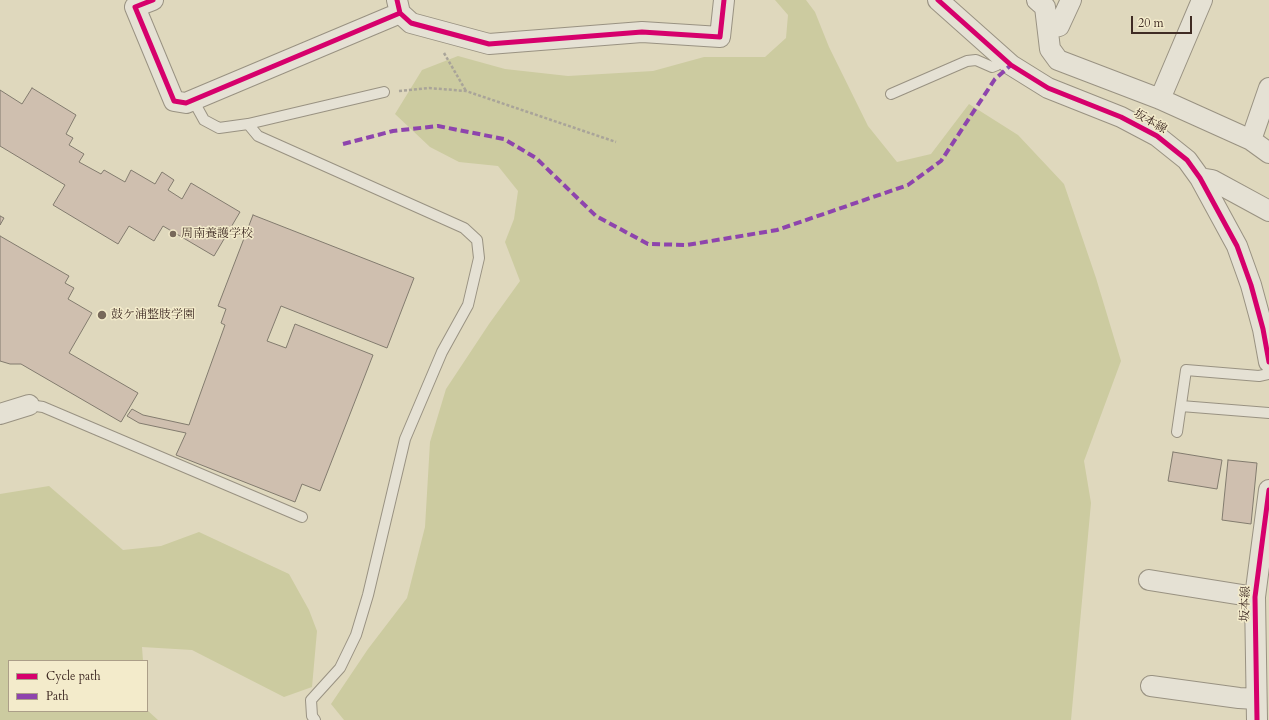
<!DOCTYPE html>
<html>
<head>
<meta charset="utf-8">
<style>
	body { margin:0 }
	#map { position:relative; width:1269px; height:720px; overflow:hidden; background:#dfd8bd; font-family:Cardo,serif }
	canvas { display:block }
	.legend { position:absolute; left:8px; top:660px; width:140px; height:52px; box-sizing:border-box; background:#f3ebcb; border:1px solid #ab9e88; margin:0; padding:5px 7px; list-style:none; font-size:12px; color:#3f2b24 }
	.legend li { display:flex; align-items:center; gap:8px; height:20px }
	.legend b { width:20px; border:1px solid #ab9e88 }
	.scale { position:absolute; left:1131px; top:16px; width:61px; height:18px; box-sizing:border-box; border:2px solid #3f2b24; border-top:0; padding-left:5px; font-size:12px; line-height:14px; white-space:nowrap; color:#3f2b24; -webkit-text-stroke:3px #f3ebcb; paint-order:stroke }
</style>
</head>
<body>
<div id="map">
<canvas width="1269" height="720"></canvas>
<ul class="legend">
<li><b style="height:5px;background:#d6006c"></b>Cycle path</li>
<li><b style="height:5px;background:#8e44ad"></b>Path</li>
</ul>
<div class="scale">20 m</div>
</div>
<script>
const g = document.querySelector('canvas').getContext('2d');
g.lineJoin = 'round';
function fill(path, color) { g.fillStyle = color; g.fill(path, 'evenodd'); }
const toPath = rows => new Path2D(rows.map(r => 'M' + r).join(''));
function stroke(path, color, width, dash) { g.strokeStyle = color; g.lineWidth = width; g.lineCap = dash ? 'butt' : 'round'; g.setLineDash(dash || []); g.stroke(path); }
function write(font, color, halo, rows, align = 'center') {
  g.font = font + ' Cardo,"Noto Serif JP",serif'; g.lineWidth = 3; g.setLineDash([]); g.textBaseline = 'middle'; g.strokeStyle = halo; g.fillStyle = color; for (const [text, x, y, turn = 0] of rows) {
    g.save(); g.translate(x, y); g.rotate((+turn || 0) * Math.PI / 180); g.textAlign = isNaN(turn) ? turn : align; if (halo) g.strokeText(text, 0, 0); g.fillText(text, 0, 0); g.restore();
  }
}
const green = toPath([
	[775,0,806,0,815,12,829,47,868,126,897,162,931,154,969,104,1018,135,1064,184,1096,278,1121,361,1084,461,1091,503,1071,720,344,720,331,704,368,649,407,598,425,527,430,442,446,389,489,324,520,281,505,242,514,219,518,191,498,166,459,162,430,147,395,114,422,70,458,56,505,69,568,76,653,71,704,57,765,57,786,38,788,15],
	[49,486,123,550,161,546,199,532,289,574,309,610,317,631,312,687,284,697,192,650,142,647,143,661,9,661,9,711,147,711,147,710,158,720,0,720,0,494]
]);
const building = toPath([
	[32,88,76,115,66,134,73,138,69,145,84,154,79,162,101,174,104,170,125,182,131,170,155,184,162,172,174,180,168,190,182,199,191,183,240,212,214,256,163,226,154,241,129,226,118,244,53,205,65,185,0,146,0,90,22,104,32,88],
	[253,215,414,278,387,348,281,306,267,341,286,348,295,324,373,355,320,491,302,484,295,502,176,455,186,433,139,423,127,416,132,409,143,415,189,425,225,325,221,323,226,309,218,306,253,215],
	[0,216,4,218,0,225,0,216],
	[0,236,69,276,65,283,74,288,68,299,92,313,69,353,138,393,121,422,21,364,10,364,0,361,0,236],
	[1173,452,1222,460,1217,489,1168,481,1173,452],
	[1228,460,1257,463,1251,524,1222,520,1228,460]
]);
const path = toPath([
	[444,53,466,91],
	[399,91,429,88,466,91,616,142]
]);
const lane = toPath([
	[891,94,967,61,976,60,992,67,997,65,1003,58],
	[193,100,204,120,219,128,248,124,384,92],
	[248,124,258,136,464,228,477,240,479,258,468,305,442,352,405,439,368,595,356,635,340,668,311,700,312,716,315,720],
	[29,405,43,407,302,517],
	[1181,406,1269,413],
	[1177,432,1186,370,1259,376,1269,374]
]);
const street = toPath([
	[153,0,135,7,174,101,186,103,400,13],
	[397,0,400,13,411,23,489,44,642,32,720,37,724,0],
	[938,0,1011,65,1048,88,1121,117,1157,136,1187,160,1200,178,1237,246,1251,285,1263,329,1269,362],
	[1037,0,1045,7,1050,49,1058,60,1160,99,1251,140,1269,153],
	[1048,29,1059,26,1071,0],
	[1160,99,1202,0],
	[1251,140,1269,88],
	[1200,178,1212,180,1269,211],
	[0,414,29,405],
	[1149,580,1255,597],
	[1151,686,1239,698,1256,699],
	[1257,720,1255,597,1269,490]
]);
const quiet = toPath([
	[343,144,393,131,438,126,504,139,536,158,596,216,648,244,687,245,777,230,908,185,941,161,995,79,1011,65]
]);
const cycleway = toPath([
	[153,0,135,7,174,101,186,103,400,13],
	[397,0,400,13,411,23,489,44,642,32,720,37,724,0],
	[938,0,1011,65,1048,88,1121,117,1157,136,1187,160,1200,178,1237,246,1251,285,1263,329,1269,362],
	[1257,720,1255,597,1269,490]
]);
const markers = [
	[173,234,4,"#77685a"],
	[102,315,5,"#77685a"]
];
const streetNames = [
	["坂本線",1150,122,30],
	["坂本線",1246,604,-88]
];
const poiNames = [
	["周南養護学校",181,234],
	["鼓ケ浦整肢学園",111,315]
];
fill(green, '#cccba0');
fill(building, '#cfbfaf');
stroke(building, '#827b6e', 1);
stroke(lane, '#999282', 12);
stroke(street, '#999282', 22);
stroke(path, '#a9a499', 2.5, [3, 2]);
stroke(lane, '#e5e1d4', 10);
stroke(street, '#e5e1d4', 20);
stroke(quiet, '#8e44ad', 4, [8, 4]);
stroke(cycleway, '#d6006c', 5);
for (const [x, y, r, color] of markers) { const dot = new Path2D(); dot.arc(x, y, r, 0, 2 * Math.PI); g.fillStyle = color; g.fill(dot); stroke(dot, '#f3ebcb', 1.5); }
write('12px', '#3f2b24', '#f3ebcb', streetNames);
write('12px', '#3f2b24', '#f3ebcb', poiNames, 'left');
</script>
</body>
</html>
